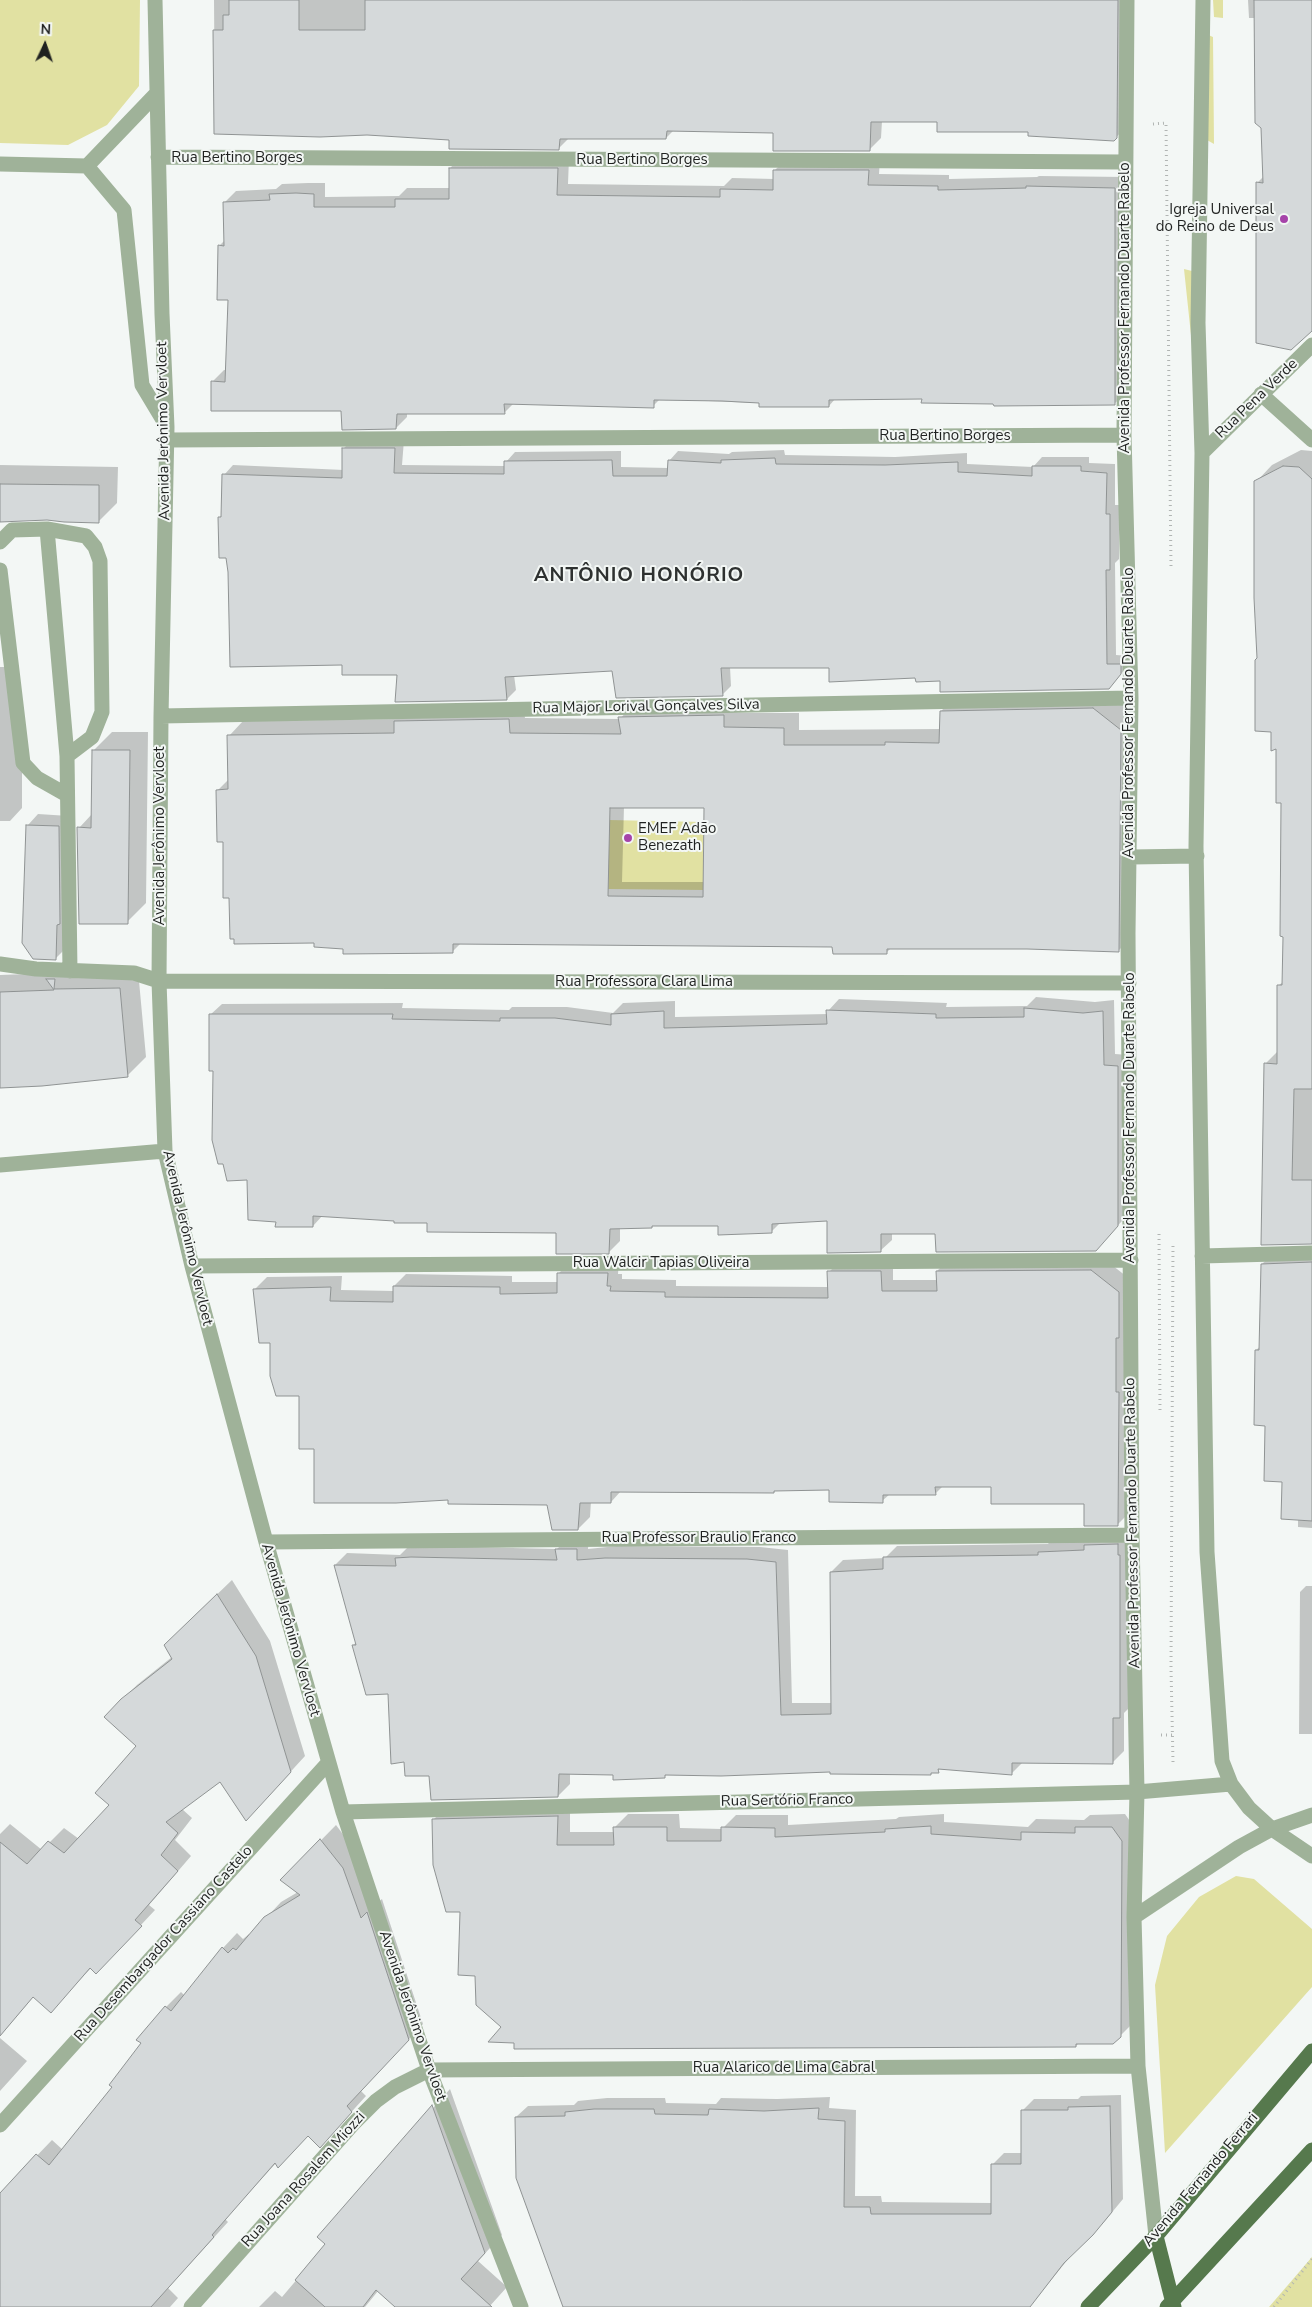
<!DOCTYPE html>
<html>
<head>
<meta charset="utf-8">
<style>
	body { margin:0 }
	#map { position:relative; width:1312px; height:2307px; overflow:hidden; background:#f3f7f5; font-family:"Nunito Sans",sans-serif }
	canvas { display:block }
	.north { position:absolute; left:20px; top:20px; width:50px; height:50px; -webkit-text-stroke:4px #f3f7f5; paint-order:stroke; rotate:3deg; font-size:14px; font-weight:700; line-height:20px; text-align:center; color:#1f2120 }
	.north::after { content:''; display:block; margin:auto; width:18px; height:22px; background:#1f2120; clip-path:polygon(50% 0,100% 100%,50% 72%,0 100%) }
</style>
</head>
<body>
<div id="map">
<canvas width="1312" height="2307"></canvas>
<div class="north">N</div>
</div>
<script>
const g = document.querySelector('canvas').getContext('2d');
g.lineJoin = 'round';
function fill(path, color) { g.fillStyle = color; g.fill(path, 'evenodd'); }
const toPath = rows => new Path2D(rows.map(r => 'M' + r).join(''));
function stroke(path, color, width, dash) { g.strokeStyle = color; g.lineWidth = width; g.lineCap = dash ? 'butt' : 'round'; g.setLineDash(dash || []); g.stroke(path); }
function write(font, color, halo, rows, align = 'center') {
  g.font = font + ' "Nunito Sans",sans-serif'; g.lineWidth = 4; g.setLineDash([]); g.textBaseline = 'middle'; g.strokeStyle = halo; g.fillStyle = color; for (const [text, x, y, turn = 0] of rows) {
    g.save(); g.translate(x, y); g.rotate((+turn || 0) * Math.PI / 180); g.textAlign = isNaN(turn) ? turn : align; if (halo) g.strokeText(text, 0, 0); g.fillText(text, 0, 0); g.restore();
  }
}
const green = toPath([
	[0,0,140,0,139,86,107,125,68,145,0,143],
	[1213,0,1223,0,1223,18,1214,17],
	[1206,34,1213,37,1214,144,1207,140],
	[1184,269,1200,273,1195,373],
	[609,820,704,822,703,890,608,889],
	[1236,1876,1254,1879,1312,1929,1312,1987,1165,2153,1155,1985,1167,1936,1199,1897],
	[1312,2257,1312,2307,1269,2307]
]);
const shadow = toPath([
	[214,0,1129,0,1128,126,1114,139,938,121,882,121,881,138,869,150,775,132,674,130,666,138,570,137,559,148,367,134,215,133],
	[1248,0,1312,0,1312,329,1257,183,1264,176,1255,18,1249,18],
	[462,157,569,158,568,184,724,186,732,178,775,179,775,170,786,159,880,159,879,174,949,175,949,179,1037,177,1039,176,1126,177,1126,393,1114,404,994,403,924,398,835,399,829,406,660,399,653,406,514,403,504,413,407,413,407,417,396,428,342,410,213,381,224,370,227,370,229,298,219,246,225,240,224,203,236,191,276,189,282,184,308,183,325,183,325,197,399,196,407,188,450,188,450,168],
	[352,440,404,440,402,465,506,466,506,462,515,452,621,451,621,467,669,468,669,461,678,451,729,454,732,452,784,450,785,455,895,457,967,453,967,464,1033,467,1042,457,1089,457,1089,463,1115,464,1115,505,1119,505,1119,559,1115,563,1116,655,1129,656,1130,664,1108,688,941,679,830,666,730,667,731,686,722,695,613,670,514,675,516,690,507,699,344,664,229,572,219,518,223,514,224,475,233,465,344,470,343,449],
	[1301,450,1312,451,1312,1242,1262,1244,1265,1064,1278,1051,1278,986,1284,981,1283,802,1277,747,1258,658,1256,482,1272,465],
	[0,465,118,467,117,503,98,522,47,518,0,520],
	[0,667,16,667,22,717,22,808,10,821,0,821],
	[1109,694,1136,715,1133,936,1118,951,1027,948,891,948,886,953,834,946,461,943,452,952,345,948,316,942,230,896,217,791,229,779,229,736,243,721,398,719,410,707,523,705,525,718,620,719,634,703,739,713,799,713,799,730,941,729,941,711,956,697],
	[624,806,706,807,705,882,622,882],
	[112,732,148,732,146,903,127,922,79,828,92,814,93,751],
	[38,814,69,816,66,948,55,959,28,825],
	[138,970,146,1057,127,1076,0,1086,0,975],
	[1036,997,1095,1002,1114,1000,1115,1054,1129,1055,1128,1214,1107,1238,892,1233,892,1240,880,1251,828,1220,780,1223,771,1232,719,1225,654,1225,652,1227,620,1227,620,1241,608,1253,557,1232,323,1215,313,1226,248,1178,214,1070,210,1015,222,1004,403,1003,402,1008,509,1010,512,1007,567,1007,613,1013,623,1003,675,1001,675,1017,828,1014,828,1011,839,999,947,1003,946,1007,1027,1006],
	[1312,1247,1312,1528,1298,1527,1298,1519,1266,1425,1256,1350,1261,1346,1262,1264,1279,1248],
	[1103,1258,1131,1280,1129,1513,1118,1524,1085,1503,992,1485,943,1486,935,1494,890,1494,882,1501,830,1489,776,1490,774,1492,621,1491,611,1502,591,1501,590,1517,578,1529,548,1504,449,1499,316,1448,300,1394,271,1342,255,1289,267,1277,342,1276,341,1290,394,1291,394,1286,406,1274,512,1276,512,1282,558,1282,558,1274,570,1262,619,1261,618,1274,622,1274,622,1279,676,1280,676,1286,829,1287,829,1272,841,1260,893,1260,893,1280,938,1280,937,1271,949,1259],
	[1129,1533,1132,1705,1124,1713,1124,1751,1112,1763,1023,1762,1012,1773,942,1768,930,1774,831,1771,667,1774,665,1776,570,1773,570,1784,558,1796,431,1775,405,1761,389,1693,353,1645,357,1642,335,1565,347,1553,400,1555,409,1546,423,1546,557,1549,568,1538,589,1537,588,1549,617,1546,760,1547,788,1550,792,1703,832,1703,831,1572,843,1560,885,1558,897,1546,1048,1544,1051,1540],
	[232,1580,270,1641,305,1756,261,1804,220,1780,182,1809,192,1818,175,1840,191,1856,149,1905,155,1910,111,1957,91,1968,51,2011,34,1996,0,2036,0,1834,10,1824,42,1850,64,1828,79,1839,111,1805,138,1746,122,1700,137,1685,172,1657,180,1630],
	[1306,1586,1312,1586,1312,1734,1299,1734,1300,1592],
	[570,1803,570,1832,615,1832,615,1827,628,1814,679,1814,680,1828,722,1829,736,1815,788,1815,788,1825,896,1819,899,1817,944,1814,944,1822,1028,1827,1036,1819,1084,1820,1090,1815,1125,1814,1134,1827,1134,2022,1120,2036,1079,2043,1076,2046,515,2042,503,2027,476,1974,461,1911,433,1820,446,1807],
	[336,1825,357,1853,376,1904,382,1899,423,2024,361,2091,366,2096,334,2131,308,2135,276,2163,225,2219,228,2222,168,2288,178,2298,170,2307,0,2307,0,2204,2,2192,52,2140,63,2150,113,2087,166,2007,181,1992,185,1996,223,1948,237,1933,243,1939,249,1934,250,1935,281,1902,298,1892,282,1880],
	[0,2038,27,2061,0,2091],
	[450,2089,502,2235,478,2261,507,2287,489,2307,396,2307,378,2291,365,2307,259,2307,275,2291,282,2297,327,2244,318,2237],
	[1121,2095,1123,2199,1104,2222,1074,2252,1029,2307,564,2307,516,2117,528,2106,574,2105,578,2101,607,2098,665,2098,666,2103,716,2104,721,2098,777,2099,830,2097,829,2108,856,2110,855,2196,881,2196,882,2202,992,2203,992,2165,1004,2153,1022,2153,1023,2110,1034,2099,1078,2099,1081,2096]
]);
const building = toPath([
	[229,0,299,0,299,30,365,30,365,0,1118,0,1117,138,1114,141,1028,136,1028,132,937,132,937,122,871,122,870,151,773,151,773,133,667,131,666,139,560,139,559,150,449,149,449,140,367,135,320,137,214,134,213,30,223,30,223,15,229,15,229,0],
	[1254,0,1312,0,1312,331,1291,350,1256,343,1256,182,1263,183,1261,128,1255,123,1254,0],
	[449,168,558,168,557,195,720,197,720,189,773,190,773,170,869,170,868,185,938,186,938,190,1026,188,1026,186,1115,188,1115,405,994,406,993,404,921,403,922,399,829,400,829,407,759,407,759,403,722,401,654,400,654,408,504,404,505,414,397,414,396,429,342,430,341,411,211,411,211,381,225,382,228,300,217,300,218,245,224,246,223,202,270,200,269,194,296,193,314,194,314,207,395,207,395,199,449,199,449,168],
	[342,448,395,448,394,473,504,474,504,461,612,460,613,476,667,476,668,460,721,463,721,460,775,458,776,464,885,465,958,462,958,472,1032,476,1032,466,1081,466,1081,471,1107,473,1106,514,1110,514,1110,570,1106,570,1107,664,1121,664,1121,674,1109,689,940,692,940,681,916,682,915,678,829,682,829,668,721,668,723,696,616,698,612,671,505,677,507,700,395,702,397,675,342,675,342,665,230,667,228,572,226,558,219,558,218,517,221,517,222,474,342,478,342,448],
	[1283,466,1299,467,1312,479,1312,1089,1294,1089,1292,1180,1312,1180,1312,1244,1261,1245,1264,1063,1277,1064,1277,985,1282,985,1283,937,1280,936,1281,803,1276,803,1276,749,1271,751,1271,732,1255,731,1255,660,1257,658,1254,598,1254,481,1283,466],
	[0,484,99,485,99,523,64,522,47,520,0,522,0,484],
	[1093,708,1121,730,1119,952,1027,949,887,949,887,954,833,954,832,947,453,944,453,953,343,954,343,949,314,947,314,943,234,944,234,939,230,939,229,898,223,898,223,842,217,842,216,790,228,789,227,735,394,733,394,721,509,719,510,733,621,734,618,717,724,715,724,727,784,728,784,745,885,745,885,742,939,743,940,711,1093,708],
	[610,808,704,808,703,897,608,896,610,808],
	[92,750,130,750,128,924,79,924,77,827,91,828,92,750],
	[26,825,59,826,60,924,57,925,56,960,33,959,22,943,26,825],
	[46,979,55,979,54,989,120,988,128,1077,42,1086,0,1088,0,992,54,990,46,979],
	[1024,1008,1083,1013,1103,1011,1104,1065,1118,1066,1118,1226,1096,1251,936,1252,935,1234,881,1234,881,1252,827,1253,827,1221,772,1224,772,1233,718,1235,718,1226,652,1226,652,1228,610,1229,609,1254,556,1254,556,1233,427,1232,427,1223,394,1223,394,1221,313,1216,313,1227,275,1227,276,1222,248,1220,247,1180,227,1181,223,1164,218,1164,212,1140,213,1071,209,1071,209,1014,393,1014,392,1019,500,1021,500,1018,555,1018,611,1025,611,1014,664,1011,664,1028,827,1024,826,1010,936,1014,936,1018,1024,1017,1024,1008],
	[1312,1262,1312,1521,1281,1519,1282,1482,1264,1481,1265,1426,1254,1425,1255,1350,1259,1350,1261,1264,1312,1262],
	[1091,1270,1119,1292,1119,1338,1116,1338,1116,1392,1119,1392,1118,1526,1084,1526,1084,1504,991,1504,991,1487,935,1487,936,1495,883,1495,883,1503,829,1502,829,1490,774,1491,774,1493,611,1492,611,1503,580,1503,578,1530,552,1530,547,1505,448,1504,448,1500,396,1503,314,1503,314,1449,299,1449,299,1396,276,1396,270,1376,270,1343,259,1343,253,1289,331,1287,330,1301,393,1302,393,1286,500,1287,500,1294,557,1293,557,1273,608,1273,607,1286,611,1286,610,1291,665,1292,665,1297,828,1298,827,1271,881,1271,882,1291,937,1291,936,1271,1091,1270],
	[1118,1544,1118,1555,1120,1555,1120,1718,1113,1718,1113,1764,1012,1763,1012,1775,938,1769,939,1773,931,1773,931,1775,830,1774,830,1772,721,1776,665,1775,665,1778,613,1780,613,1775,559,1774,558,1797,431,1800,429,1776,405,1776,404,1762,391,1764,388,1694,366,1695,352,1645,356,1645,334,1565,396,1566,395,1558,411,1557,557,1560,555,1549,577,1549,577,1560,605,1558,747,1559,776,1562,781,1715,831,1714,830,1572,883,1569,883,1557,1038,1555,1038,1552,1084,1550,1084,1545,1118,1544],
	[217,1594,256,1656,291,1772,246,1821,220,1782,166,1822,178,1833,161,1855,178,1871,135,1920,142,1926,96,1974,90,1968,51,2013,33,1997,0,2036,0,1842,27,1864,48,1841,64,1853,109,1805,95,1793,136,1746,104,1717,121,1699,172,1659,164,1645,217,1594],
	[558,1816,557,1845,614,1845,613,1827,667,1827,667,1841,721,1841,721,1827,775,1828,775,1837,885,1832,885,1829,931,1826,931,1834,1021,1840,1021,1832,1075,1833,1075,1827,1112,1827,1122,1841,1121,2037,1113,2044,1076,2044,1076,2047,514,2049,514,2043,488,2042,501,2027,476,2005,475,1976,458,1975,460,1912,446,1912,433,1865,432,1819,558,1816],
	[320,1839,343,1868,361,1918,367,1912,409,2040,347,2106,352,2112,320,2148,308,2136,278,2168,275,2163,212,2235,214,2237,151,2307,0,2307,0,2193,36,2154,49,2165,112,2087,109,2085,141,2043,136,2040,165,2006,171,2011,222,1947,228,1953,233,1948,236,1950,264,1917,300,1895,280,1880,320,1839],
	[432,2105,485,2253,461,2279,492,2307,395,2307,376,2290,363,2307,325,2307,295,2280,325,2244,317,2237,432,2105],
	[1110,2106,1112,2212,1093,2235,1064,2263,1030,2307,563,2307,516,2178,515,2117,565,2116,565,2112,594,2109,654,2109,655,2114,708,2115,709,2109,764,2111,819,2108,818,2119,845,2121,844,2207,870,2207,871,2214,991,2214,991,2164,1021,2164,1021,2110,1068,2110,1068,2107,1110,2106]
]);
const path = toPath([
	[1153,124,1166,123,1171,566],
	[1159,1234,1160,1412],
	[1161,1735,1173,1735],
	[1173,1762,1171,1668,1173,1243],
	[1274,2307,1312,2259]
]);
const minor = toPath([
	[155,0,162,314,167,427,161,716,159,981,165,1151,192,1266,266,1542,343,1812,429,2070,521,2307],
	[1127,0,1124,435,1131,698,1128,933,1132,1535,1137,1792,1134,1917,1138,2066,1156,2236],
	[1203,0,1198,323,1202,453,1196,846,1207,1552,1222,1761,1231,1784,1249,1808,1272,1829,1312,1856],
	[158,157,1125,162],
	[0,164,87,166,157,93],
	[87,166,124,210,142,385,166,425],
	[1261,394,1312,440],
	[167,440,1124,435],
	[1202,453,1312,345],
	[0,542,12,530,47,529],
	[0,570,23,763,37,778,67,795],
	[161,716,1131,698],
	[67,756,92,737,102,712,100,561,95,547,86,536,47,529,67,756,70,971],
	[1131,857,1197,856],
	[0,964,36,969,134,973,159,981,1129,983],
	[0,1165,165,1151],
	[1202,1256,1312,1253],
	[192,1266,1131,1260],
	[266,1542,1132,1535],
	[343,1812,1137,1792,1231,1784],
	[1134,1917,1239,1847,1272,1829,1312,1815],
	[0,2125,328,1763],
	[191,2307,353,2124,376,2101,395,2087,429,2070,1138,2066]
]);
const major = toPath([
	[1156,2236,1174,2307],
	[1088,2307,1156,2236,1312,2051],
	[1167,2307,1312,2150]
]);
const markers = [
	[1284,219,5,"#a643a9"],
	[628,838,5,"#a643a9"]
];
const streetNames = [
	["Rua Bertino Borges",237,158],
	["Rua Bertino Borges",642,160],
	["Avenida Professor Fernando Duarte Rabelo",1125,308,-90],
	["Rua Pena Verde",1257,399,-44],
	["Avenida Jerônimo Vervloet",164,431,-91],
	["Rua Bertino Borges",945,436],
	["Rua Major Lorival Gonçalves Silva",646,707,-1],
	["Avenida Professor Fernando Duarte Rabelo",1129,713,-90],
	["Avenida Jerônimo Vervloet",160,836,-90],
	["Rua Professora Clara Lima",644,982],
	["Avenida Professor Fernando Duarte Rabelo",1130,1118,-90],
	["Avenida Jerônimo Vervloet",187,1238,77],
	["Rua Walcir Tapias Oliveira",661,1263],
	["Avenida Professor Fernando Duarte Rabelo",1133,1523,-91],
	["Rua Professor Braulio Franco",699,1538],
	["Avenida Jerônimo Vervloet",290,1630,74],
	["Rua Sertório Franco",787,1801,-1],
	["Rua Desembargador Cassiano Castelo",164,1944,-48],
	["Avenida Jerônimo Vervloet",412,2016,71],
	["Rua Alarico de Lima Cabral",784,2068],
	["Rua Joana Rosalem Miozzi",304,2180,-48],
	["Avenida Fernando Ferrari",1201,2180,-50]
];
const poiNames = [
	["Igreja Universal",1274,210],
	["do Reino de Deus",1274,227],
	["EMEF Adão",638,829,"left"],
	["Benezath",638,846,"left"]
];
const districtNames = [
	["ANTÔNIO HONÓRIO",639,576]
];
fill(green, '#e1e1a2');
fill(shadow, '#0003');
fill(building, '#d5d9da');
stroke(building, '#8f9393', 1);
stroke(path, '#b1b5b3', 3, [1, 4]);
stroke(minor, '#9fb299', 15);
stroke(major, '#56794d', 15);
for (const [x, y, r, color] of markers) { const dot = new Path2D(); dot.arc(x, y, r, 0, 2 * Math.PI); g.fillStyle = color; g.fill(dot); stroke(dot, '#f3f7f5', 2); }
write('15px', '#1f2120', '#f3f7f5', streetNames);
write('15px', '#1f2120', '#f3f7f5', poiNames, 'right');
g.letterSpacing = '1px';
write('bold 20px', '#2e3130', '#f3f7f5', districtNames);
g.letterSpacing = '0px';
</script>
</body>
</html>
